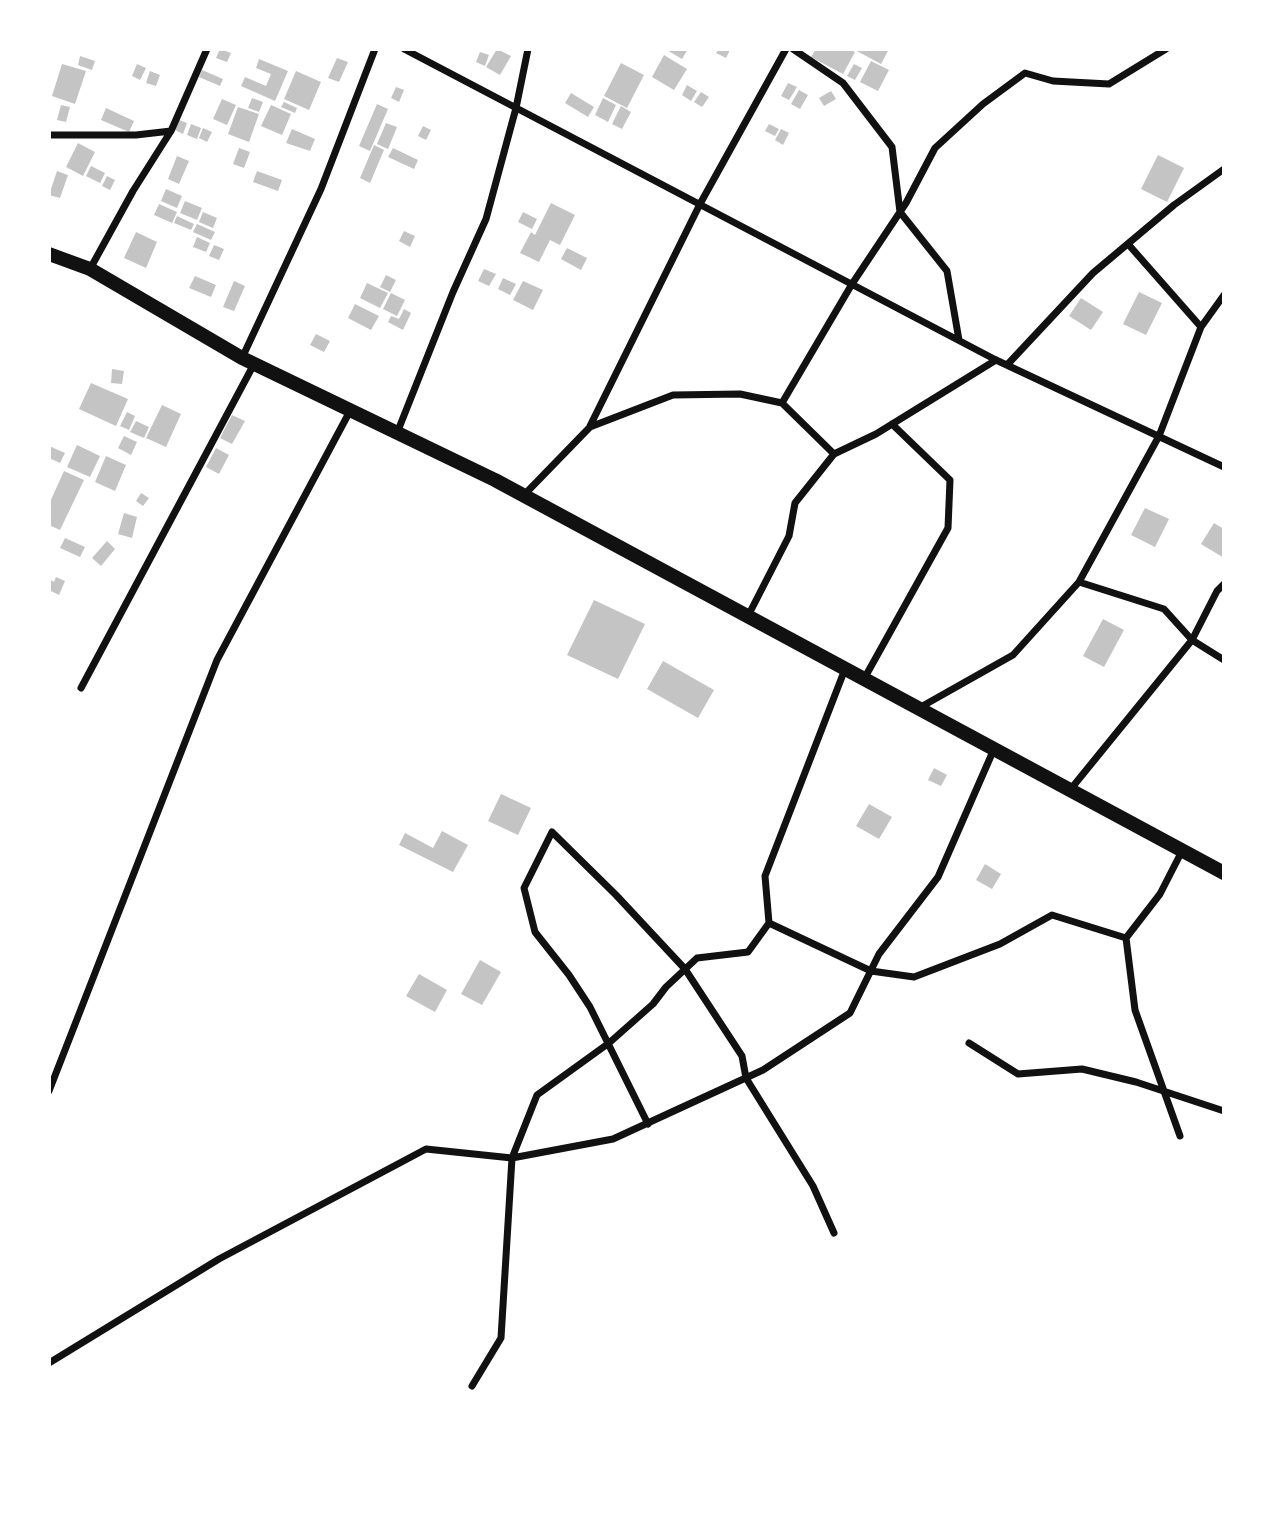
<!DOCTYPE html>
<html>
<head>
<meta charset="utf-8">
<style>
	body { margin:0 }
	#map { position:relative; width:1273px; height:1531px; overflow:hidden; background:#fff; font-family:Figtree,sans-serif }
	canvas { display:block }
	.frame { position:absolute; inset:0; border:51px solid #fff; pointer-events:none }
</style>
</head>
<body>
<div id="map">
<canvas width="1273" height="1531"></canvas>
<div class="frame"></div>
</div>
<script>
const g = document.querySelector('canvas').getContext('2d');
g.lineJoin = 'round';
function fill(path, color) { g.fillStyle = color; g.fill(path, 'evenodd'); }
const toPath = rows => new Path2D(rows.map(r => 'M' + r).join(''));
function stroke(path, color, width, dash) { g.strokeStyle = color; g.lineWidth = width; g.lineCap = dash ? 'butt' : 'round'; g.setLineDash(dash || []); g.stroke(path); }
const building = toPath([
	[220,49,231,53,227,62,216,58],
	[497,49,511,56,500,75,486,67],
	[665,49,688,49,682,59],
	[719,49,730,50,726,58,716,53],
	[816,49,848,49,855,52,843,74,811,57],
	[853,49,889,49,881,64],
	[480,52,489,55,485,66,476,62],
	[664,55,687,69,674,90,652,77],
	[80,56,95,61,92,70,78,65],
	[337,58,348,62,339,82,328,78],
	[259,59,288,71,275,101,241,86,245,77,266,86,271,74,256,68],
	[871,61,889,70,878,91,860,82],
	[621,63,644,75,627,108,604,96],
	[62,64,86,71,75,104,52,96],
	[137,64,146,68,140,80,132,76],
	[854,64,862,68,855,80,847,76],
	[202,70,223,79,220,86,199,77],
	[150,71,160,75,156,86,146,83],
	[296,71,321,82,309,110,284,99],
	[788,83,797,87,789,100,781,96],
	[687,85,697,91,691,101,682,95],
	[396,87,404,90,399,102,391,98],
	[799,90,808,95,800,109,791,104],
	[831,91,836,99,824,106,819,98],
	[701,92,709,97,702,107,694,102],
	[571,93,594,107,588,117,565,103],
	[252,98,263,102,259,112,248,108],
	[603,98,616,105,608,122,595,115],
	[222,99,236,105,227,125,213,119],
	[284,102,297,108,295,113,281,107],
	[377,104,388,109,370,151,359,146],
	[61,105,70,107,66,122,57,120],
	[271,105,291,114,282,135,261,126],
	[621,106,631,112,622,129,612,124],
	[238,107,259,114,249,142,228,134],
	[106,108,134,121,129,132,101,120],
	[179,120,187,123,183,134,175,130],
	[386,123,397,127,388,149,377,144],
	[191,124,201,128,197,139,187,135],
	[769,124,779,129,775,136,765,131],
	[423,126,431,130,426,140,418,136],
	[203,128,212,132,207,142,199,138],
	[292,129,315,139,310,151,286,143],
	[781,129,789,133,783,145,775,140],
	[78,143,95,152,83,176,66,167],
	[374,145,384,150,370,183,360,178],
	[239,148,250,152,244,168,233,164],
	[393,148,418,160,414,169,388,157],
	[1158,155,1184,168,1167,202,1141,189],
	[177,156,189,161,179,184,168,179],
	[91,166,105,173,100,183,86,176],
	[57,171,68,175,60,198,49,195],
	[257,171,282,180,278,191,253,182],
	[107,176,115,180,110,190,102,186],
	[166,189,182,196,177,208,161,201],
	[185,201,202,208,197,220,180,213],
	[551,203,575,215,560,245,550,240,539,262,520,253,531,232,535,235],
	[159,204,177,212,172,223,154,215],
	[203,212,217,218,213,228,199,222],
	[523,212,537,219,532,229,518,222],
	[177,216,194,224,191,230,174,223],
	[197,224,215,232,211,240,193,232],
	[404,231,415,236,410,247,399,241],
	[136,232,157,242,146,268,124,258],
	[197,237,210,243,206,252,193,247],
	[214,245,224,249,219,260,209,256],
	[567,248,587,258,581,270,561,259],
	[484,269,496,274,489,286,478,281],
	[386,275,396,280,390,292,380,287],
	[195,276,216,285,211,297,189,288],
	[503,278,516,284,510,295,498,289],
	[234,281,245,286,234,311,223,307],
	[523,281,543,290,533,310,513,300],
	[367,283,388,293,380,308,360,298],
	[1139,292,1162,303,1146,335,1123,324],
	[391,293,405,300,397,316,383,309],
	[1081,298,1103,312,1091,330,1069,316],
	[355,304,379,316,371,330,348,318],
	[404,309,411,313,403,330,388,322,391,316,399,319],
	[316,334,330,341,324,352,310,345],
	[112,369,124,371,122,384,111,383],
	[91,383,128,399,116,426,79,409],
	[162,405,181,414,166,447,146,438],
	[127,412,135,416,129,430,120,426],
	[232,415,245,421,232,444,220,438],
	[136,421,149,427,144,438,130,432],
	[124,436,137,442,131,455,118,448],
	[77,445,100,456,90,477,67,467],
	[49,446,65,453,60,463,49,458],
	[216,448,229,455,219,474,206,467],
	[106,456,126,465,115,491,95,482],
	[64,471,84,480,60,530,49,525,49,504],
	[141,493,149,498,143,506,136,501],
	[1145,508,1169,519,1155,547,1131,535],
	[124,513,137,517,132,538,118,534],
	[1214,523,1224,529,1224,558,1201,544],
	[65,538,85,547,80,557,60,548],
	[107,541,115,549,101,566,92,558],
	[56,577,65,581,59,595,49,590,49,579,54,582],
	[594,600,645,624,618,679,567,655],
	[1103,619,1124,630,1104,667,1083,656],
	[663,661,714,690,698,718,647,689],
	[934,768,947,775,941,786,928,780],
	[501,794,531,808,518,835,488,821],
	[869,804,892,817,879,839,856,826],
	[442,831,468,845,453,872,399,845,405,833,433,848],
	[985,864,1001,874,992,889,976,880],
	[480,960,501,972,482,1005,461,994],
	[419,974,447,990,435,1012,406,996]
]);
const minor = toPath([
	[404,49,996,360,1224,467],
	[793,49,843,83,892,147,900,212,947,271,959,340],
	[49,135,136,135,171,131],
	[1128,244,1201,327],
	[90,269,133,191,171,131,207,49],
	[242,358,321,189,375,49],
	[1007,365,1093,273,1174,205,1224,169],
	[782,403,834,454],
	[590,426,700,204,786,49],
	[397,433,453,292,486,219,516,108,528,49],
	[524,495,590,427,673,395,740,394,782,403,852,284,906,203,935,148,983,104,1025,73,1053,81,1109,84,1166,49],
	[1079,582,1164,609,1192,640,1224,660],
	[748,616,789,536,795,503,834,454,876,434,996,360],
	[864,679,948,528,950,480,892,424],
	[81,688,254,364],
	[919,708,1013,655,1079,582,1159,436,1201,327,1224,295],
	[1070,790,1192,640,1217,591,1224,584],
	[769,923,871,971,914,977,1000,944,1052,915,1126,938],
	[969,1043,1018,1074,1082,1069,1136,1082,1224,1111],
	[49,1091,217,660,350,411],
	[648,1124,590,1007,569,975,535,932,524,888,552,832,616,895,685,969,742,1056,746,1078,813,1186,834,1233],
	[1180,1136,1135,1010,1126,938,1160,894,1182,851],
	[49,1363,219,1259,426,1149,512,1158,613,1139,763,1070,850,1013,879,954,938,877,994,749],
	[472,1386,501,1338,512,1158,537,1095,609,1043,653,1004,666,987,697,958,748,952,769,923,765,876,845,669]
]);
const secondary = toPath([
	[49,254,90,269,242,358,495,480,1224,873]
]);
fill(building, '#c4c4c4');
stroke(minor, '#111', 7);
stroke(secondary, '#111', 14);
</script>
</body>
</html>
